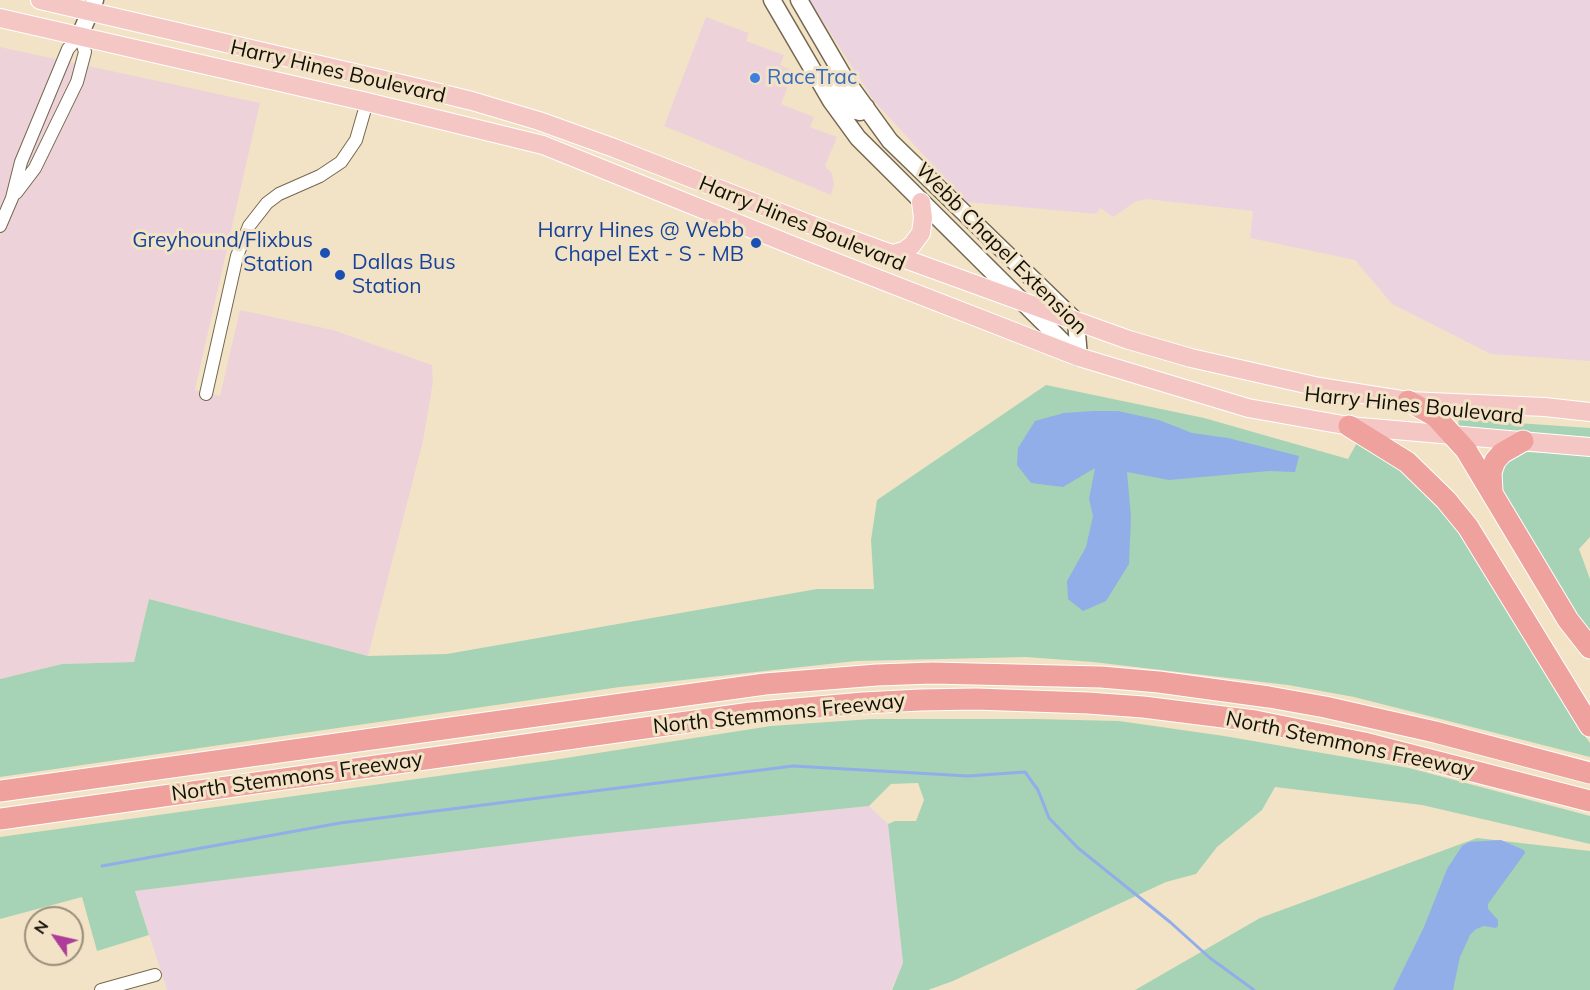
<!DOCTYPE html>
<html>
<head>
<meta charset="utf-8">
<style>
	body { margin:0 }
	#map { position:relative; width:1590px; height:990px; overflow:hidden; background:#f2e3c7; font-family:Mulish,sans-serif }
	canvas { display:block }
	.north { position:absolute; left:24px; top:906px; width:60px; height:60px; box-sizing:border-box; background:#f2e3c7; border:2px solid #998e7a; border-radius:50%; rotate:304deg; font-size:16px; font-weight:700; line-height:24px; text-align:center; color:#140f06 }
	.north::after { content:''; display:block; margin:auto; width:21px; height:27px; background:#ae3d99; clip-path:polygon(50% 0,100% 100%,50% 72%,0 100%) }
</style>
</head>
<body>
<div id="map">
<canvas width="1590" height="990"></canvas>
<div class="north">N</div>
</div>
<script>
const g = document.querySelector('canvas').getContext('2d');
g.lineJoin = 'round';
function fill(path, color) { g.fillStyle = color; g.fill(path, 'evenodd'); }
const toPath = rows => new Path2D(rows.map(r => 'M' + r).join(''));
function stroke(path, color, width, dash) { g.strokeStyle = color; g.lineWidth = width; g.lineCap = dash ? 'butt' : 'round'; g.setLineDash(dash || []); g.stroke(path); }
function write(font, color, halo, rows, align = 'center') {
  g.font = font + ' Mulish,sans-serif'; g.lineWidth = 6; g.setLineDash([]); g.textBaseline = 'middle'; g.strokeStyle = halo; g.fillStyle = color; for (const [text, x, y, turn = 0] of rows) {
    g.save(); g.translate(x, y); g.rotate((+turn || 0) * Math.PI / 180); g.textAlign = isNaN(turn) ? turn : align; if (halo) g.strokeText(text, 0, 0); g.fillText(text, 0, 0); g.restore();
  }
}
const commercial = toPath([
	[706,17,749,33,746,41,784,55,780,65,794,71,781,104,814,117,810,127,837,137,825,166,832,173,834,184,831,195,664,126],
	[0,47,260,103,195,390,220,396,240,310,333,330,432,365,433,382,423,441,368,656,149,599,134,662,62,664,0,679]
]);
const industrial = toPath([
	[809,0,1590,0,1590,361,1491,354,1392,304,1355,260,1250,238,1253,211,1146,199,1135,202,1113,217,1100,208,1096,214,967,202,874,101],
	[869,806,888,824,903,963,891,990,167,990,135,891,580,836]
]);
const green = toPath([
	[1046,385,1204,418,1348,459,1358,441,1399,464,1450,515,1574,720,1590,743,1590,757,1354,697,1288,685,1093,662,1026,657,856,661,620,687,0,777,0,679,62,664,134,662,149,599,368,656,447,654,817,589,874,589,871,540,877,500],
	[1459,419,1590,428,1590,437,1460,428,1458,426],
	[1524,452,1590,454,1590,537,1579,549,1590,579,1590,635,1577,619,1499,486,1499,465],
	[871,719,1035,719,1119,721,1224,736,1409,768,1590,816,1590,844,1422,805,1275,787,1262,810,1217,847,1196,874,1166,882,953,981,928,990,892,990,903,963,888,824,895,821,916,821,924,800,918,783,891,784,869,806,580,836,135,891,149,935,97,951,82,897,0,919,0,837,553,760,771,726],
	[1477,838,1590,851,1590,990,1135,990,1260,918]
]);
const water = toPath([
	[1092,411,1118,411,1159,420,1192,433,1228,438,1299,456,1295,472,1269,471,1169,480,1127,472,1131,517,1129,564,1106,601,1083,611,1068,599,1067,581,1086,547,1093,516,1089,499,1095,468,1063,487,1031,483,1017,465,1018,448,1035,421,1064,413],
	[1501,840,1524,850,1525,853,1488,904,1488,909,1498,920,1498,926,1496,928,1484,926,1476,929,1470,935,1460,957,1453,990,1393,990,1424,927,1447,869,1462,846,1469,842]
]);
const stream = toPath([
	[102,866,340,823,793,766,968,776,1025,772,1038,790,1049,818,1078,848,1170,922,1210,958,1254,990]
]);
const street = toPath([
	[16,193,35,168,77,82,85,52,80,35],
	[0,226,12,198,21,162,68,49,80,35],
	[206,394,237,256,249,226,267,203,279,194,320,176,341,162,356,140,367,102],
	[101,990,155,975]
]);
const secondary = toPath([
	[772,0,831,101,858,138,1078,357],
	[799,0,845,79,890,141,1076,321,1079,357],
	[80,35,95,0],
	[833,80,853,110,860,112,866,107]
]);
const primary = toPath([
	[40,0,419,88,472,101,539,121,614,148,809,224,1076,321,1129,340,1191,358,1319,387,1408,401,1545,407,1590,412],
	[0,18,367,102,543,145,799,248,1079,357,1248,408,1349,426,1590,447],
	[893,254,904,251,912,245,921,233,923,218,921,202]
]);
const highway = toPath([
	[1408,401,1435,416,1466,450,1568,620,1590,648],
	[1349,426,1407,462,1446,500,1468,527,1590,726],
	[1492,491,1491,472,1495,461,1502,453,1523,441],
	[0,791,765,684,877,675,932,673,1101,677,1159,682,1269,697,1325,707,1435,732,1590,773],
	[0,819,751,713,863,703,920,700,976,699,1088,703,1143,707,1255,721,1364,743,1590,801]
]);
const markers = [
	[755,78,6,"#3f7fe0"],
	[756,243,6,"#1a4fb4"],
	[325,253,6,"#1a4fb4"],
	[340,275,6,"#1a4fb4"]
];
const streetNames = [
	["Harry Hines Boulevard",338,72,13],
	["Harry Hines Boulevard",802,224,22],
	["Webb Chapel Extension",1001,249,45],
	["Harry Hines Boulevard",1414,406,6],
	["North Stemmons Freeway",779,714,-6],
	["North Stemmons Freeway",1350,745,12],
	["North Stemmons Freeway",297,777,-8]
];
const shopNames = [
	["RaceTrac",767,78]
];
const transitNames = [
	["Harry Hines @ Webb",744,231],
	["Chapel Ext - S - MB",744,255],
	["Greyhound/Flixbus",313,241],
	["Station",313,265],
	["Dallas Bus",352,263,"left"],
	["Station",352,287,"left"]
];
fill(commercial, '#edd3d9');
fill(industrial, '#ebd4e0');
fill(green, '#a6d3b5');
fill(water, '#92aee8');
stroke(stream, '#92aee8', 3);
stroke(street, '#75684f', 14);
stroke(secondary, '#75684f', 19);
stroke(primary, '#fff', 20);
stroke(highway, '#fff', 23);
stroke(street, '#fff', 12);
stroke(secondary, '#fff', 16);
stroke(primary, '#f5c7c4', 18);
stroke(highway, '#eea19d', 21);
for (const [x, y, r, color] of markers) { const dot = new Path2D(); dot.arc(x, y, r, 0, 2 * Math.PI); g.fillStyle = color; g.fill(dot); stroke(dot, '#f2e3c7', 2); }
write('21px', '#140f06', '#f2e3c7', streetNames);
write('21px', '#366cbe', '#f2e3c7', shopNames, 'left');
write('21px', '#164399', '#f2e3c7', transitNames, 'right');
</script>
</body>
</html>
